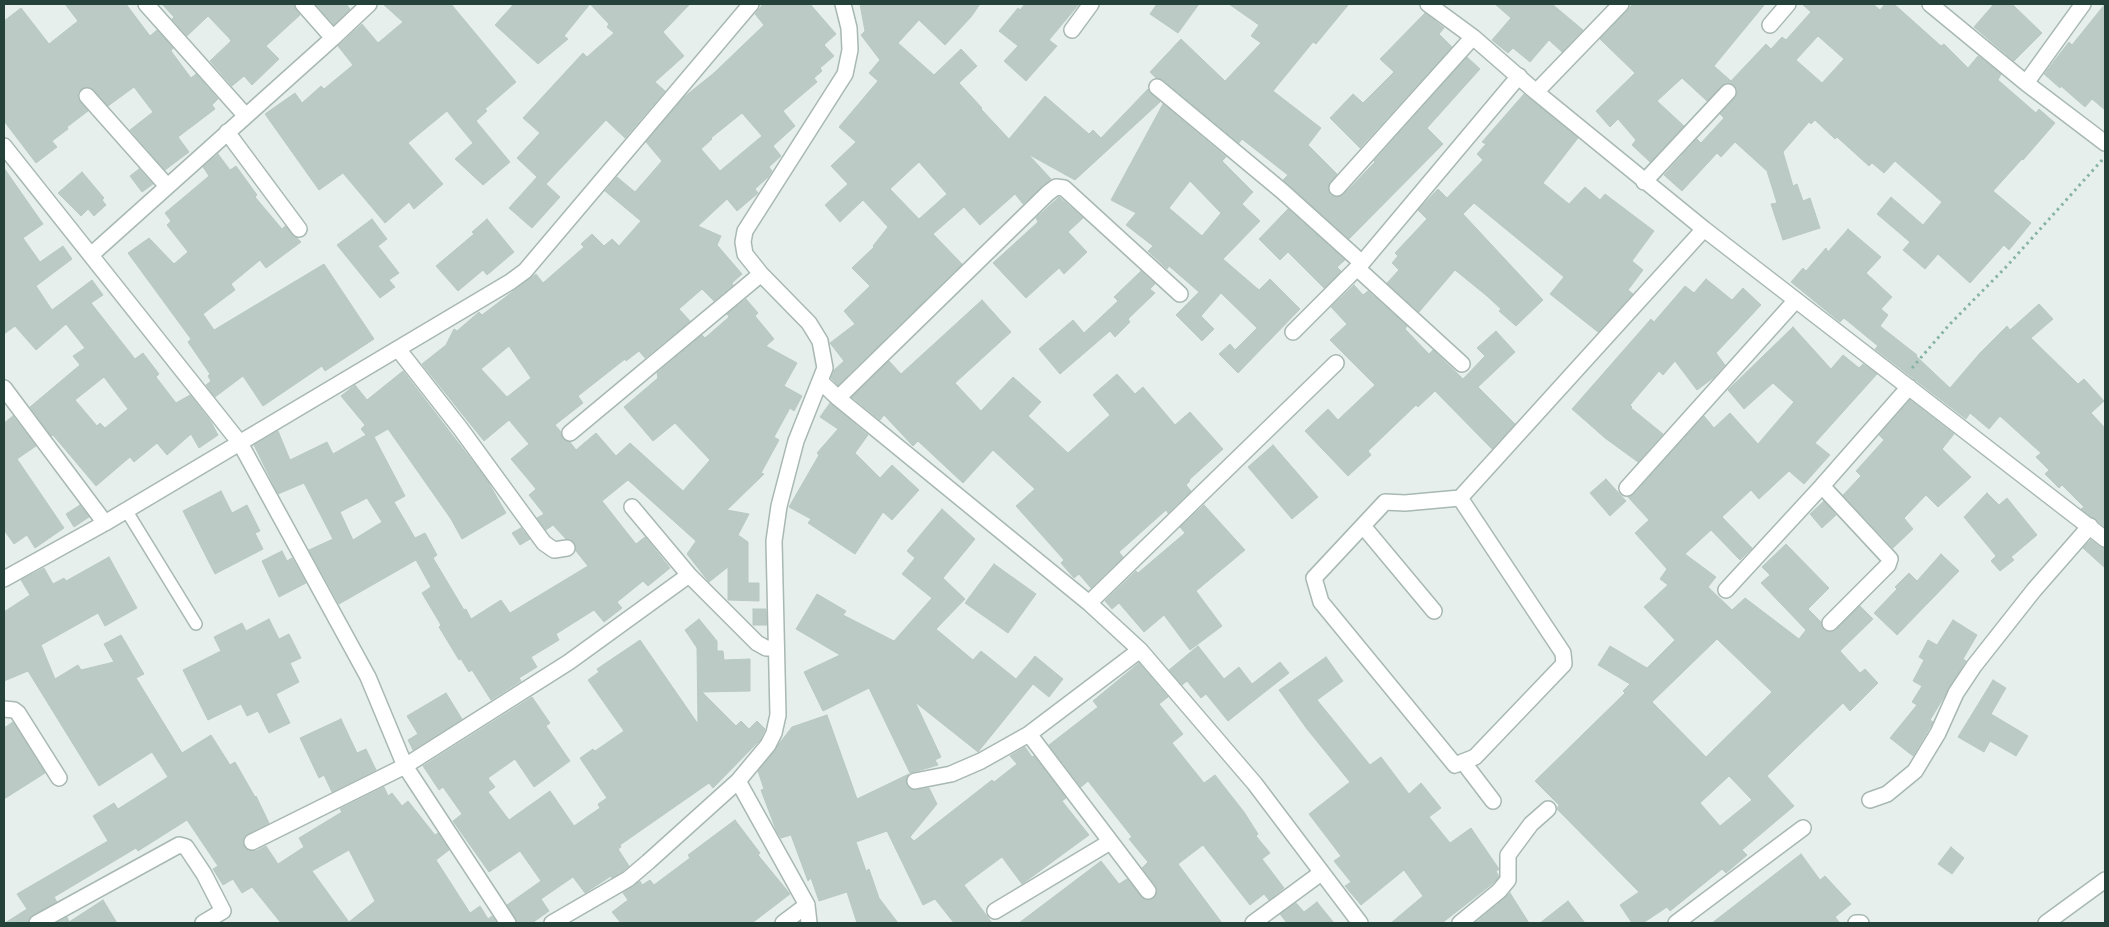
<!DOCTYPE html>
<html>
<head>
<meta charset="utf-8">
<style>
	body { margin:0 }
	#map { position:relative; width:2109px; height:927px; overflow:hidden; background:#e6efeb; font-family:"IBM Plex Sans",sans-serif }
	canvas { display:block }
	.frame { position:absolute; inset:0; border:5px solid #24423a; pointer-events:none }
</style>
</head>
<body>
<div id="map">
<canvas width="2109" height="927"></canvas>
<div class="frame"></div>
</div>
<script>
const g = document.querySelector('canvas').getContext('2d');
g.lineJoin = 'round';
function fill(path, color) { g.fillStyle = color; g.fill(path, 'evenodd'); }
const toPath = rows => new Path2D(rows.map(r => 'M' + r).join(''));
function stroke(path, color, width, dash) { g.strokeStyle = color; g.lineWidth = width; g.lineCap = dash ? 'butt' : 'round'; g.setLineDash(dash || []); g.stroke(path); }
const building = toPath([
	[65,4,126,4,150,36,157,30,173,48,171,51,191,78,196,74,218,99,212,105,215,109,178,137,189,152,165,170,130,130,153,112,134,87,108,106,90,87,81,89,78,93,78,98,88,111,67,127,68,129,52,141,57,147,36,163,4,121,4,21,21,8,49,44,78,21,65,4],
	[162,4,294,4,300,15,266,46,279,59,252,85,244,76,232,86,210,61,231,41,229,38,208,16,187,36,172,19,174,17,162,4],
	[315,4,346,4,350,9,334,25,315,4],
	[383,4,451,4,516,82,485,109,487,111,476,121,510,162,483,185,455,159,473,143,447,111,408,143,443,184,414,209,409,202,385,223,343,173,319,190,265,114,295,93,302,103,321,86,324,89,353,65,338,46,362,24,378,43,403,22,383,4],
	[514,4,690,4,663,32,684,56,655,82,665,91,625,138,606,120,546,184,560,197,532,228,509,208,537,177,517,158,540,133,523,118,583,53,587,57,614,33,607,27,609,24,590,4,564,36,568,39,538,64,495,25,514,4],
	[763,4,810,4,836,34,824,45,834,56,820,68,822,71,814,78,817,82,783,111,795,126,773,146,781,156,769,167,772,171,768,177,755,189,758,193,737,211,727,199,698,226,721,236,717,245,742,274,732,283,733,285,714,301,702,289,679,309,690,321,645,358,639,351,626,361,625,359,578,396,583,403,555,425,561,432,563,439,570,442,576,450,596,433,616,456,630,443,683,491,710,460,675,423,653,441,624,407,658,378,657,373,702,335,705,338,729,317,727,314,746,299,758,313,755,316,774,339,766,346,797,363,784,386,802,396,794,411,790,408,774,437,779,440,761,473,764,474,727,510,749,514,738,535,748,542,748,583,759,583,759,601,728,600,728,567,709,582,687,554,696,541,628,480,602,501,636,544,645,537,670,568,648,586,643,581,617,602,622,608,604,622,594,610,556,634,559,640,531,657,537,667,519,678,521,681,491,700,472,670,469,672,461,659,459,660,439,627,441,625,422,593,431,587,416,560,339,604,309,550,333,539,304,483,278,494,254,445,278,431,290,460,327,442,333,454,366,435,361,429,365,425,341,396,355,385,367,400,403,371,487,480,506,513,462,539,451,519,388,429,374,437,405,496,394,502,415,538,425,533,437,555,433,558,464,610,466,609,471,619,501,600,510,613,588,566,576,551,574,542,566,539,553,525,546,530,537,518,544,514,529,495,536,489,511,459,529,444,509,420,484,441,422,364,446,345,454,329,457,331,479,312,482,315,536,274,543,283,584,247,581,244,592,234,604,246,612,239,619,246,641,221,605,191,617,177,635,192,662,161,646,142,684,97,714,73,764,25,755,14,763,4],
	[742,113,762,136,720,171,701,149,712,139,711,138,742,113],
	[509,346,531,378,507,397,481,369,509,346],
	[367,498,382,522,353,540,340,512,367,498],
	[860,4,980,4,971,17,945,45,919,20,898,43,934,75,961,49,977,66,959,83,982,108,981,109,1009,139,1045,96,1089,134,1093,130,1101,138,1148,89,1160,102,1075,180,1028,154,1051,179,1023,204,1015,194,980,225,964,207,933,234,962,264,838,385,831,378,834,370,844,361,830,343,855,324,844,311,870,286,852,268,874,247,873,246,888,227,863,200,840,222,825,205,848,184,831,166,856,142,839,127,878,81,869,73,880,60,861,35,865,31,860,4],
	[919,162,947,194,919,219,890,189,919,162],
	[1025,4,1079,4,1049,40,1057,46,1026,81,1004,61,1018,46,999,31,1018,8,1020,10,1025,4],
	[1157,4,1199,4,1178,33,1150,14,1157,4],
	[1229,4,1349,4,1316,44,1313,42,1273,91,1321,128,1308,145,1337,174,1328,187,1330,195,1335,197,1344,194,1375,162,1374,161,1467,57,1480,69,1427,128,1443,144,1349,239,1283,180,1288,175,1242,139,1239,143,1163,80,1156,78,1150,72,1181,39,1225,81,1261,43,1251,36,1259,25,1229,4],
	[1495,4,1552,4,1583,30,1562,52,1549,40,1530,62,1513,48,1508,53,1492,40,1511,18,1495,4],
	[1633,4,1765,4,1714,66,1731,81,1766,44,1771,49,1782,37,1786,40,1811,12,1802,4,1873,4,1880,10,1885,4,1894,4,1941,46,1944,44,1968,68,1978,56,2001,74,1998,80,2036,113,2039,109,2055,123,2023,160,2022,159,1993,191,2031,223,2009,250,2004,245,1970,283,1938,254,1925,269,1903,250,1910,242,1877,214,1891,197,1923,225,1942,202,1895,161,1884,173,1872,163,1869,166,1837,137,1835,139,1815,120,1811,124,1809,122,1783,152,1793,186,1797,184,1803,201,1810,198,1820,228,1783,240,1771,204,1777,203,1767,171,1735,142,1721,157,1717,153,1682,191,1664,175,1697,139,1701,143,1724,118,1720,114,1735,98,1737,90,1731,83,1725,83,1707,101,1682,78,1657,101,1684,126,1650,162,1632,145,1636,140,1618,119,1610,127,1596,111,1635,73,1600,39,1633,4],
	[1818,36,1844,59,1822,83,1796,60,1818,36],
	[1994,4,2012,4,2042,33,2014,61,1974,27,1994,4],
	[2105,4,2105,110,2092,99,2085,107,2061,86,2060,88,2044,74,2069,42,2072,45,2105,4],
	[1425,13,1444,28,1439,34,1452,47,1360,148,1330,118,1353,94,1363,103,1394,72,1380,59,1425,13],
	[1524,94,1578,138,1543,183,1569,204,1585,187,1600,200,1605,194,1654,231,1632,261,1643,270,1628,290,1633,294,1598,332,1550,294,1564,277,1474,203,1463,214,1543,300,1516,326,1499,311,1501,309,1487,296,1455,270,1419,312,1387,283,1399,270,1392,263,1398,256,1395,253,1427,219,1418,210,1438,189,1447,198,1483,160,1477,154,1486,144,1482,142,1524,94],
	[1163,104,1226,157,1222,161,1253,192,1242,204,1260,221,1223,259,1259,290,1270,279,1300,309,1238,373,1219,354,1230,344,1235,350,1257,328,1221,293,1201,316,1214,329,1202,341,1176,315,1199,292,1169,266,1167,269,1148,251,1153,246,1126,225,1136,213,1111,200,1163,104],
	[1190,181,1221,213,1202,236,1169,208,1190,181],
	[218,154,230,170,236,166,257,195,255,197,282,229,285,226,301,242,266,268,260,260,231,284,235,290,203,314,214,330,324,264,374,339,325,371,322,366,263,406,243,376,215,397,206,385,211,381,208,376,210,374,188,342,191,339,128,253,149,238,174,264,188,252,167,225,171,221,165,213,209,176,203,167,218,154],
	[4,168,43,224,23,238,40,262,63,246,72,259,36,286,52,310,92,280,103,295,91,303,135,359,143,353,159,374,156,377,176,403,190,395,211,422,218,435,199,448,191,434,167,455,157,443,134,462,130,457,96,486,53,435,51,436,30,407,80,365,73,356,85,348,66,324,36,350,15,326,4,334,4,168],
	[104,377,128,409,105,428,100,423,97,426,75,400,104,377],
	[139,169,153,184,142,192,130,176,139,169],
	[82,172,104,198,102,200,106,205,94,216,88,209,81,216,58,193,82,172],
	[1059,197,1083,218,1068,232,1087,252,1064,274,1059,268,1026,298,993,263,1038,222,1036,218,1059,197],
	[1288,209,1345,260,1337,267,1341,271,1324,288,1288,252,1280,260,1259,239,1288,209],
	[372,219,387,239,378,246,399,273,389,280,395,287,380,298,337,245,372,219],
	[487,219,514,252,487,275,483,270,458,291,436,266,474,234,472,232,487,219],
	[1848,229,1881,257,1866,273,1892,297,1881,309,1888,315,1880,326,1917,355,1916,356,1950,388,1980,353,2007,326,2010,330,2039,304,2053,319,2031,338,2078,384,2084,379,2104,401,2091,413,2105,428,2105,527,2081,509,2084,507,2062,485,2059,488,2045,474,2049,470,2036,457,2041,453,2000,416,1989,429,1970,413,1966,419,1875,349,1878,346,1844,318,1840,322,1791,282,1803,268,1806,271,1826,248,1828,252,1848,229],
	[1141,271,1155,284,1150,289,1155,293,1128,319,1130,322,1115,337,1110,331,1060,374,1039,349,1073,320,1084,333,1118,301,1114,297,1141,271],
	[1706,279,1732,300,1743,288,1761,305,1716,353,1725,365,1713,378,1697,390,1675,361,1663,375,1659,371,1630,405,1632,407,1631,408,1663,434,1638,462,1605,438,1572,409,1651,319,1654,322,1685,286,1694,293,1706,279],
	[1354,285,1363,295,1368,291,1407,326,1405,329,1429,354,1433,350,1463,379,1485,356,1477,348,1496,331,1515,352,1478,387,1515,424,1492,449,1435,391,1418,407,1416,405,1368,451,1371,455,1348,476,1305,431,1328,409,1338,420,1375,385,1330,340,1347,324,1331,307,1354,285],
	[982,300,1011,332,955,383,981,411,1013,377,1041,402,1028,416,1068,453,1110,415,1093,395,1117,374,1135,394,1143,387,1175,425,1190,412,1223,449,1189,480,1190,481,1186,485,1191,491,1168,513,1166,510,1119,552,1123,557,1091,588,1079,574,1074,578,1061,563,1064,560,1016,506,1035,489,993,450,963,483,918,441,913,446,884,415,880,420,852,397,889,361,901,374,982,300],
	[1793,327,1831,369,1843,355,1859,368,1863,364,1877,374,1815,443,1830,455,1804,484,1789,471,1759,499,1751,490,1722,517,1752,548,1740,560,1711,530,1685,554,1716,577,1708,587,1732,610,1745,598,1799,639,1806,630,1761,583,1770,575,1762,567,1786,544,1829,588,1808,609,1821,622,1824,630,1828,632,1836,630,1860,606,1873,619,1840,651,1860,673,1865,669,1878,683,1850,711,1843,703,1767,776,1794,806,1742,850,1747,855,1726,873,1722,869,1670,911,1667,907,1643,923,1632,923,1620,905,1639,892,1557,809,1559,805,1535,781,1625,693,1623,691,1630,684,1598,665,1610,646,1647,668,1675,640,1644,607,1668,585,1660,579,1667,569,1635,533,1649,520,1628,497,1634,494,1704,416,1714,428,1730,413,1758,444,1794,402,1773,383,1744,409,1728,390,1793,327],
	[1717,639,1772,692,1706,757,1652,702,1717,639],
	[1729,776,1752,800,1720,826,1700,803,1729,776],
	[1910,400,1954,434,1942,449,1971,477,1938,507,1926,495,1904,518,1913,529,1893,548,1843,495,1861,476,1856,471,1884,440,1879,435,1910,400],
	[830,403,868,435,855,453,880,478,892,465,919,490,892,520,883,512,855,554,808,523,811,519,789,507,819,455,817,453,838,429,820,417,830,403],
	[13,416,36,446,17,459,64,528,35,548,27,535,14,544,4,530,4,423,13,416],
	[1273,445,1318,497,1292,519,1248,467,1273,445],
	[1606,479,1626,501,1610,516,1590,493,1606,479],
	[221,491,232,513,247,505,260,531,255,533,263,549,215,574,183,511,221,491],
	[1987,493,1999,505,2007,498,2037,535,2011,557,2014,560,2000,571,1991,561,1996,556,1964,517,1987,493],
	[1824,501,1836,515,1822,528,1810,514,1824,501],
	[80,505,89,517,74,527,66,514,80,505],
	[1204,505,1245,550,1196,591,1222,626,1190,650,1164,615,1144,632,1119,603,1112,609,1105,601,1136,571,1138,573,1185,533,1180,527,1204,505],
	[942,509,975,539,943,578,965,599,936,629,973,660,981,651,1016,679,1035,656,1063,679,1049,697,1033,684,978,752,915,702,941,757,935,760,938,765,910,773,869,688,823,711,804,672,840,655,796,629,817,594,846,611,843,615,894,641,932,598,902,574,915,558,907,551,942,509],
	[521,528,530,539,520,545,512,533,521,528],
	[2091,540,2100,547,2105,548,2105,568,2083,548,2091,540],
	[282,551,287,561,292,558,306,583,279,597,262,561,282,551],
	[1941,554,1959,571,1897,635,1874,613,1897,589,1895,587,1909,573,1917,581,1941,554],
	[109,557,137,608,105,626,98,613,41,645,55,679,78,665,81,670,114,662,104,644,121,635,144,674,136,678,182,753,211,735,230,765,235,762,255,797,256,796,269,823,245,836,243,842,246,849,256,851,266,846,278,864,304,847,299,838,342,812,340,809,384,787,388,796,392,793,402,806,408,801,435,835,438,833,449,850,436,860,470,913,480,906,488,919,492,916,497,923,281,923,252,887,242,893,233,879,223,885,213,869,218,866,187,820,138,851,136,848,54,897,57,902,32,915,28,923,5,923,27,909,17,894,108,841,93,816,114,803,118,809,168,777,152,752,99,786,28,671,4,681,4,612,30,595,21,580,44,568,53,584,64,578,66,581,109,557],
	[349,850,375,901,349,922,312,871,349,850],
	[994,564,1036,594,1008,633,965,603,994,564],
	[753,609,766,609,767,625,753,625,753,609],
	[269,619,279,639,289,634,301,658,290,663,299,682,276,694,290,723,269,733,258,711,247,716,241,704,208,720,183,670,221,651,214,637,242,623,246,631,269,619],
	[699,619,717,641,717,651,723,651,724,660,750,659,750,691,702,692,736,726,741,721,749,729,757,721,765,729,760,740,713,788,709,783,620,845,621,847,618,849,629,866,623,871,612,878,611,876,585,893,573,877,541,899,549,911,532,923,517,923,507,905,541,881,520,851,489,872,453,821,462,814,443,787,439,790,423,766,532,697,550,723,546,726,570,761,534,787,515,759,488,778,495,787,488,792,509,820,550,791,574,826,600,808,598,804,607,798,580,758,593,749,595,751,624,731,588,680,599,672,597,669,640,640,698,724,697,648,685,630,699,619],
	[1953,620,1977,635,1963,659,1966,661,1964,664,1930,720,1933,722,1913,756,1890,738,1917,705,1912,702,1922,686,1913,681,1924,660,1919,657,1928,640,1937,645,1953,620],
	[1198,646,1224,679,1239,667,1252,684,1280,662,1289,673,1228,721,1206,694,1201,698,1187,681,1182,685,1169,670,1198,646],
	[1326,657,1343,681,1317,700,1370,765,1381,757,1409,794,1421,783,1441,808,1429,817,1450,843,1471,828,1499,869,1496,871,1499,877,1492,884,1442,923,1391,923,1423,896,1404,870,1361,905,1345,886,1351,882,1334,861,1341,856,1309,814,1350,782,1307,729,1279,690,1326,657],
	[1139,663,1168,697,1159,704,1183,734,1172,743,1204,783,1215,775,1244,812,1258,834,1256,836,1270,853,1262,859,1284,888,1269,900,1264,894,1250,905,1203,845,1178,864,1222,923,1019,923,1101,861,1119,884,1127,879,1145,900,1153,899,1156,895,1156,886,1142,868,1148,862,1129,839,1132,837,1088,781,1081,787,1049,745,1098,707,1093,701,1139,663],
	[1993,680,2006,688,1991,714,2028,736,2016,756,1990,741,1984,752,1958,737,1993,680],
	[446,693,462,719,413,750,408,740,418,734,407,716,446,693],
	[827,715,857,799,909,774,906,782,908,787,916,790,929,788,937,804,910,837,914,841,992,780,994,782,1017,764,1010,756,1025,747,1032,757,1034,756,1066,798,1062,801,1089,835,1022,884,1002,857,964,885,992,923,954,923,935,899,923,905,887,831,856,842,866,871,869,869,879,898,898,923,857,923,847,892,819,901,811,878,808,881,791,835,781,838,776,830,761,790,764,789,758,771,792,727,827,715],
	[341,719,357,753,366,749,376,770,332,792,324,775,319,778,300,738,341,719],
	[13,722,45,773,4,799,4,728,13,722],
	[735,820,760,853,758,855,790,894,752,923,621,923,612,912,628,900,623,893,640,881,642,885,650,880,654,885,690,858,688,855,735,820],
	[1951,847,1964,858,1952,874,1938,864,1951,847],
	[1801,854,1820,880,1825,876,1851,904,1835,917,1840,923,1712,923,1801,854],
	[1510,893,1529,923,1475,923,1505,898,1510,893],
	[103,900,117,923,56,923,67,917,69,922,103,900],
	[1568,901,1585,923,1540,923,1568,901],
	[1317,902,1334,923,1287,923,1280,914,1296,903,1304,912,1317,902]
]);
const path = toPath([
	[1912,368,1949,325,2007,266,2103,159]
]);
const lane = toPath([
	[126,510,196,624]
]);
const street = toPath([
	[146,4,245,115],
	[303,4,333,38],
	[1428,4,1473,37,1536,92,1704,229,2105,539],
	[1930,4,2026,83,2105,143],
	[1770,25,1788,4],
	[1072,30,1091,4],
	[2026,83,2083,4],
	[1157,87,1282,191,1362,263],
	[1536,92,1621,4],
	[87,96,167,186],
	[227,132,299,229],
	[4,146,240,443,368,677,405,766,508,923],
	[1644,182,1728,92],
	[1337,188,1473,37],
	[91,255,333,38,369,4],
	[1357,268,1462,364],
	[1293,332,1362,263,1519,76],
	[398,349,460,428,544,543,554,550,567,548],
	[821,382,838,398,1089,603,1140,650,1255,784,1360,923],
	[4,388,105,523],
	[838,398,1048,193,1056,187,1064,188,1180,294],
	[570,433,761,274],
	[1822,486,1890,559,1888,565,1830,623],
	[1627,488,1796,300],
	[1460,498,1563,653,1564,664,1475,757,1455,765,1321,602,1314,578,1385,502,1405,503,1460,498,1704,229],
	[632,507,689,575],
	[1363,526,1434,611],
	[4,579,105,523,510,282,525,271,751,4],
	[1726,590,1822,486,1909,387],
	[1089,603,1336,363],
	[4,709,14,710,18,713,59,778],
	[1029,734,1148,891],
	[1464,763,1493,801],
	[738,781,807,905,809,923],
	[915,781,951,774,981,761,1029,734,1140,650],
	[1870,800,1887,794,1915,771,1938,733,1956,693,1974,666,2034,590,2090,526],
	[252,842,405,766,569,662,689,575,757,643,766,648,775,648],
	[995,911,1110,842],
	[37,923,179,845,186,847,204,874,223,911,203,923],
	[552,923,628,879,648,862,738,781,768,745,774,733,778,715,774,541,779,506,796,441,825,368,820,341,809,323,761,274,745,254,743,242,745,231,845,74,850,50,849,28,843,4],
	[783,923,807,905],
	[1253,923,1321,873],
	[1460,923,1499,891,1508,880,1508,855,1531,824,1548,809],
	[1676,923,1803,828],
	[1856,923,1861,923],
	[2046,923,2105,880]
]);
fill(building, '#bbcac4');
stroke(building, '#b8c9c2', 1);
stroke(lane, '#a8b8b2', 14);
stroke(street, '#a8b8b2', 18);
stroke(path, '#86b3a5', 3, [2.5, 4]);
stroke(lane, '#fff', 11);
stroke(street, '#fff', 15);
</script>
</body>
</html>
